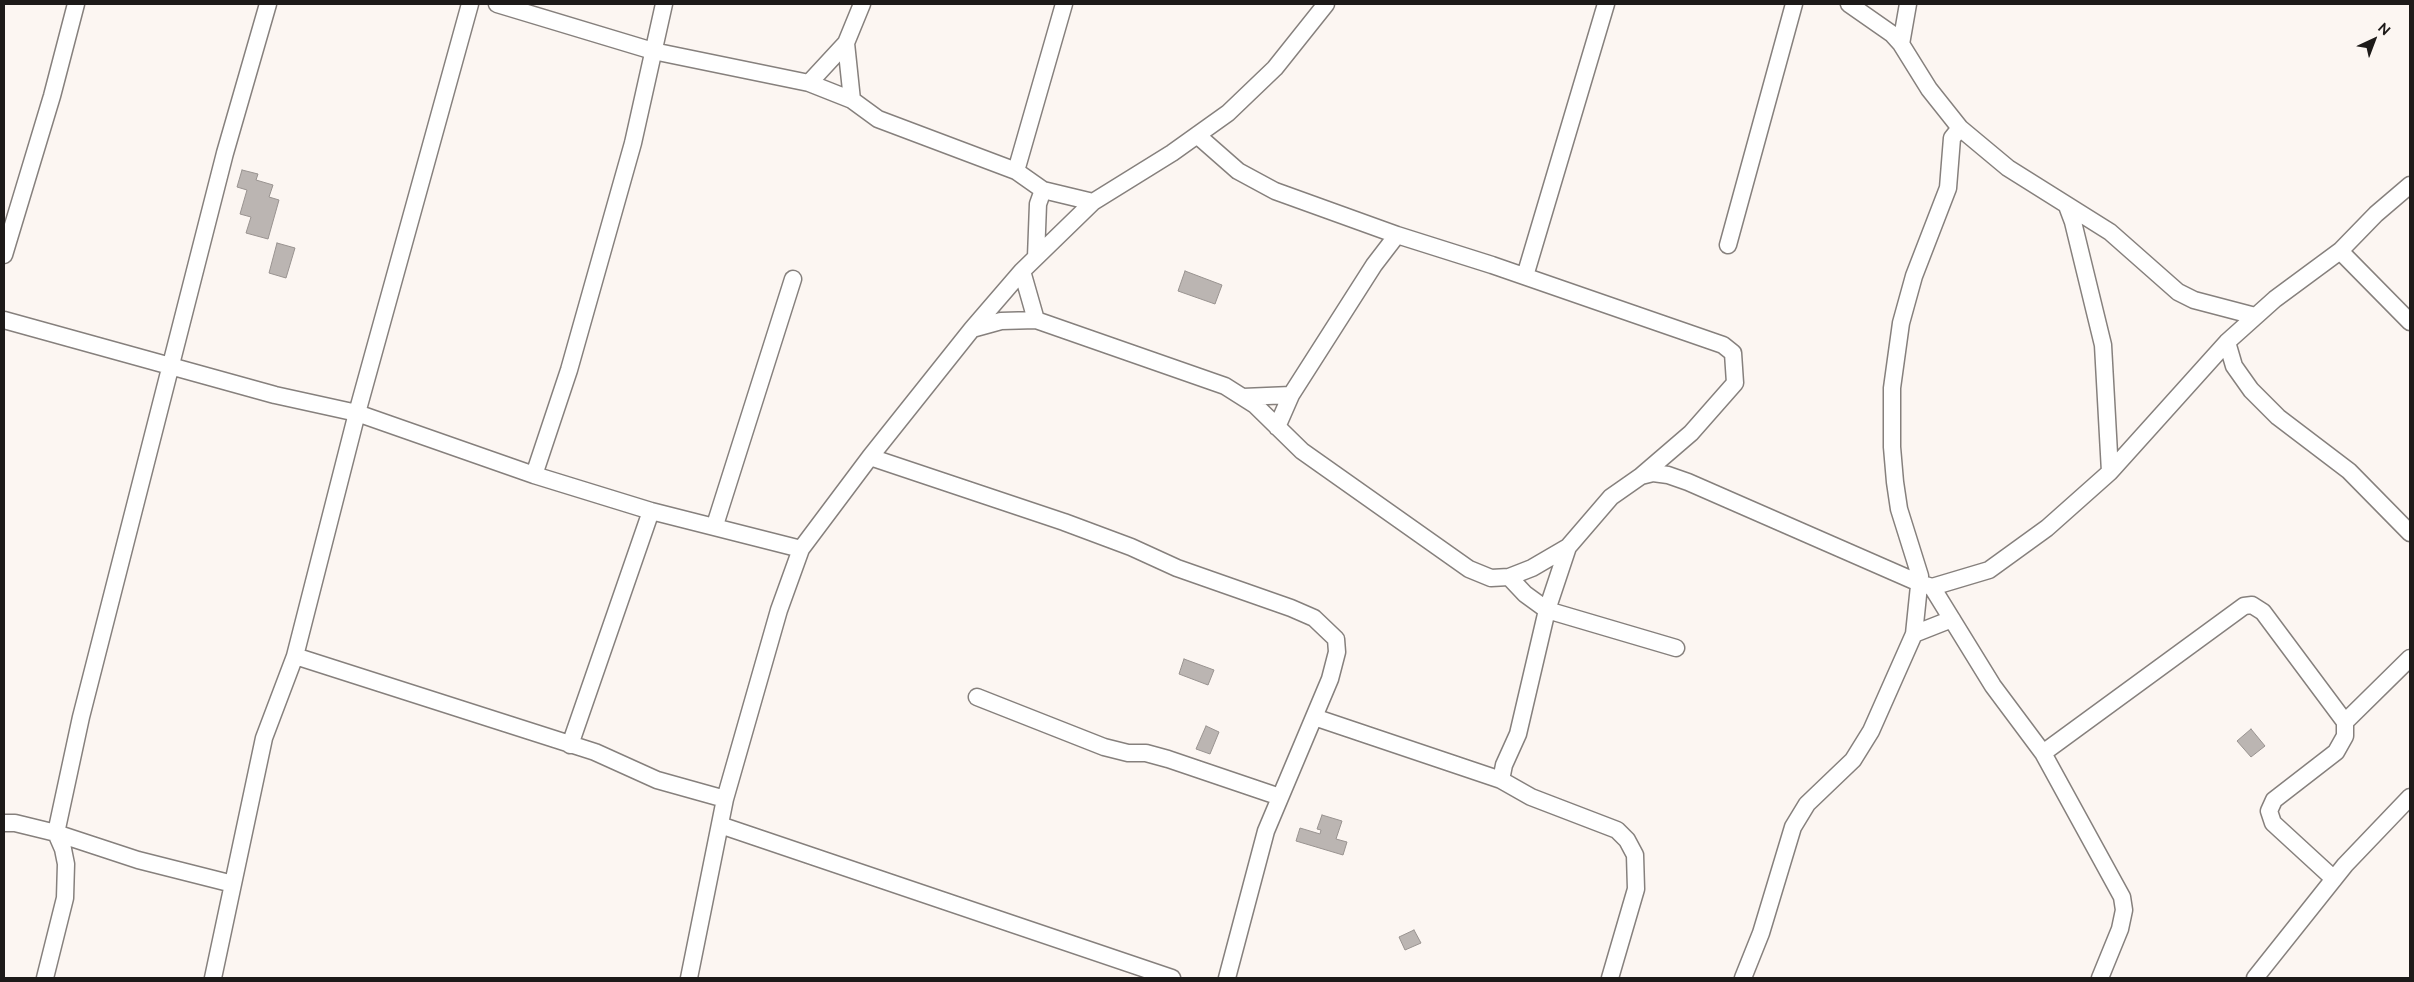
<!DOCTYPE html>
<html>
<head>
<meta charset="utf-8">
<style>
	body { margin:0 }
	#map { position:relative; width:2414px; height:982px; overflow:hidden; background:#fcf6f2; font-family:Raleway,sans-serif }
	canvas { display:block }
	.frame { position:absolute; inset:0; border:5px solid #1d1a19; pointer-events:none }
	.north { position:absolute; left:2349px; top:15px; width:50px; height:50px; -webkit-text-stroke:4px #fcf6f2; paint-order:stroke; rotate:43deg; font-size:14px; font-weight:700; line-height:20px; text-align:center; color:#1d1a19 }
	.north::after { content:''; display:block; margin:auto; width:18px; height:22px; background:#1d1a19; clip-path:polygon(50% 0,100% 100%,50% 72%,0 100%) }
</style>
</head>
<body>
<div id="map">
<canvas width="2414" height="982"></canvas>
<div class="frame"></div>
<div class="north">N</div>
</div>
<script>
const g = document.querySelector('canvas').getContext('2d');
g.lineJoin = 'round';
function fill(path, color) { g.fillStyle = color; g.fill(path, 'evenodd'); }
const toPath = rows => new Path2D(rows.map(r => 'M' + r).join(''));
function stroke(path, color, width, dash) { g.strokeStyle = color; g.lineWidth = width; g.lineCap = dash ? 'butt' : 'round'; g.setLineDash(dash || []); g.stroke(path); }
const building = toPath([
	[242,170,258,174,256,180,273,185,269,197,279,200,268,239,246,233,251,217,240,214,247,190,237,187,242,170],
	[277,243,295,248,286,278,269,273,277,243],
	[1185,271,1222,285,1215,304,1178,291,1185,271],
	[1184,659,1214,670,1208,685,1179,674,1184,659],
	[1206,726,1219,732,1210,754,1196,749,1206,726],
	[2251,729,2265,746,2251,757,2237,741,2251,729],
	[1322,815,1342,821,1336,839,1347,842,1343,855,1296,841,1300,828,1320,834,1321,830,1317,829,1322,815],
	[1414,930,1421,943,1405,950,1399,937,1414,930]
]);
const street = toPath([
	[497,4,653,51,809,83,852,100,878,119,1016,171,1043,190,1093,202],
	[1849,4,1892,34,1901,44,1929,89,1960,128,2008,168,2110,232,2178,292,2194,300,2255,316],
	[846,43,852,100],
	[1901,44,1908,4],
	[809,83,846,43,862,4],
	[1197,135,1238,171,1275,191,1397,235,1492,265,1723,345,1733,353,1735,383,1691,433,1641,476],
	[1016,171,1064,4],
	[2067,206,2073,222,2103,345,2110,472],
	[1728,245,1794,4],
	[2340,251,2410,322],
	[4,255,52,96,76,4],
	[1036,257,1038,204,1043,190],
	[1022,271,1036,320],
	[1525,276,1606,4],
	[4,320,275,395,357,413,534,475,651,511,801,549],
	[972,329,1001,321,1036,320,1225,386,1255,405,1302,451,1469,569,1491,578,1509,577,1532,568,1568,547,1611,497,1641,476,1653,473,1668,475,1688,482,1919,583,1932,587,1993,686,2043,753,2122,897,2124,910,2120,929,2100,978],
	[2227,342,2234,366,2251,390,2278,417,2349,471,2410,533],
	[1243,397,1291,395],
	[1277,427,1291,395,1374,265,1397,235],
	[870,457,1064,522,1131,547,1177,568,1291,608,1314,618,1336,639,1337,652,1330,679,1266,831,1227,978],
	[534,475,569,370,633,143,664,4],
	[715,525,793,279],
	[1509,577,1525,594,1547,610,1676,648],
	[1932,587,1989,570,2047,528,2110,472,2227,342,2275,299,2340,251,2376,214,2410,185],
	[1914,634,1952,619],
	[295,656,595,752,657,780,725,799],
	[977,697,1104,747,1128,753,1146,753,1168,759,1280,797],
	[1314,717,1501,780,1531,797,1617,830,1627,840,1635,855,1636,889,1610,978],
	[2345,722,2410,658],
	[570,745,651,511],
	[2043,753,2244,606,2252,605,2263,612,2345,722,2345,736,2336,752,2274,800,2269,811,2273,823,2334,879],
	[1501,780,1504,765,1518,734,1547,610,1568,547],
	[4,823,15,823,56,833,138,860,233,884],
	[720,825,1172,978],
	[45,978,65,898,66,864,63,849,56,833,81,717,225,153,268,4],
	[213,978,264,738,295,656,357,413,470,4],
	[689,978,725,799,779,610,801,549,870,457,972,329,1022,271,1093,202,1172,153,1228,113,1275,68,1326,4],
	[1743,978,1761,933,1793,827,1807,804,1853,760,1871,731,1914,634,1920,576,1899,509,1895,482,1892,447,1892,388,1901,323,1914,276,1948,188,1952,138,1960,128],
	[2255,978,2345,865,2410,797]
]);
fill(building, '#bbb5b2');
stroke(building, '#999390', 1);
stroke(street, '#86807d', 19);
stroke(street, '#fff', 16);
</script>
</body>
</html>
